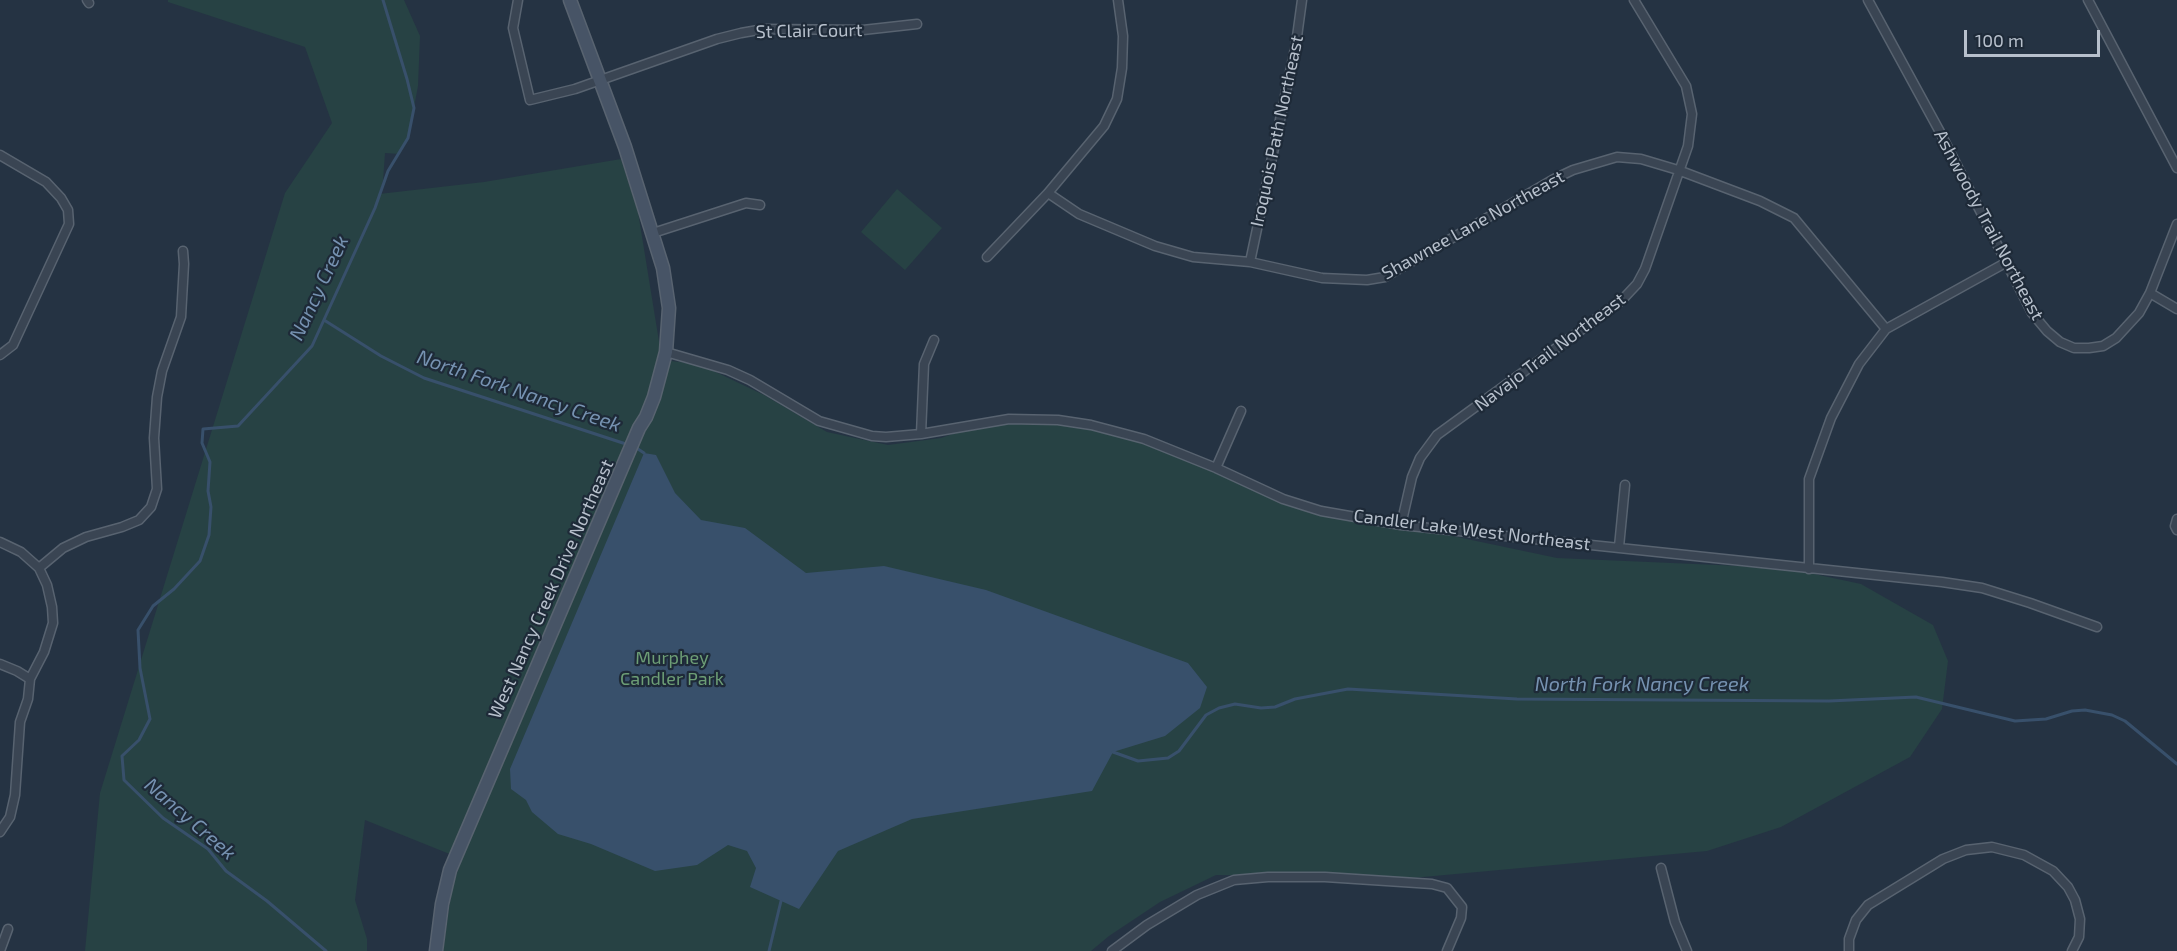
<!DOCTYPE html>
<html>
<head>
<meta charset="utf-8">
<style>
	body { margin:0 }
	#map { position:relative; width:2177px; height:951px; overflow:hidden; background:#253343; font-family:"Exo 2",sans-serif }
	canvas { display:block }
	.scale { position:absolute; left:1964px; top:30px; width:136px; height:27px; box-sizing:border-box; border:3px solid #b7c0cc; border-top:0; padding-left:8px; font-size:18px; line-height:21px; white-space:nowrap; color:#b7c0cc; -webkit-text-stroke:4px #1e2a38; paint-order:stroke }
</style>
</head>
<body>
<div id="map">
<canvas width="2177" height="951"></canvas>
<div class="scale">100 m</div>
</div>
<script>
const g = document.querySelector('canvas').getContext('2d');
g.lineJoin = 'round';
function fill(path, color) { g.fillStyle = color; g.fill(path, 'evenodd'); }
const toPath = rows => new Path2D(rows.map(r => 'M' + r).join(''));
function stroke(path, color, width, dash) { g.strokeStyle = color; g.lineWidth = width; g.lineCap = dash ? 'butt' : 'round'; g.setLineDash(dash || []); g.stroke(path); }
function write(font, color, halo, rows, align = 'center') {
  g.font = font + ' "Exo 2",sans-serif'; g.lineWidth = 4.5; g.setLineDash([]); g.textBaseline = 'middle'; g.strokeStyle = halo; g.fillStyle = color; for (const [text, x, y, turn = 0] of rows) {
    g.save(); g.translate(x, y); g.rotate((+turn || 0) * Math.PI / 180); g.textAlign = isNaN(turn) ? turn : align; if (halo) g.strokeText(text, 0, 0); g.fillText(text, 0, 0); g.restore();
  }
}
const green = toPath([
	[168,0,404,0,420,36,418,86,408,139,400,154,385,153,383,181,379,194,484,182,621,159,638,212,662,360,699,364,764,395,827,432,888,445,941,438,999,418,1084,424,1134,439,1253,487,1348,514,1557,558,1786,568,1861,584,1933,625,1948,661,1942,709,1910,757,1781,827,1707,851,1412,878,1216,875,1160,902,1109,936,1091,951,443,951,452,887,462,859,365,820,355,900,367,939,367,951,85,951,100,793,285,193,332,123,305,47,168,2],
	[897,189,942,228,905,270,861,232]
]);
const water = toPath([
	[644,453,656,455,675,493,701,520,745,528,806,573,884,566,986,590,1188,663,1207,687,1200,708,1165,736,1113,752,1092,791,912,819,838,851,799,909,750,887,756,868,747,851,728,845,697,865,655,871,591,844,558,834,532,812,526,800,511,789,510,769]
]);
const stream = toPath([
	[324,320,381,356,424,378,629,445],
	[635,447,644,453],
	[1113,752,1138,761,1168,758,1179,751,1206,715,1219,708,1235,704,1261,708,1275,707,1295,699,1348,689,1517,699,1829,701,1916,697,2015,721,2046,719,2072,711,2085,710,2112,715,2125,721,2177,764],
	[326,951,267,901,226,871,208,849,163,818,124,780,122,756,139,740,150,719,140,668,138,630,153,606,174,589,200,561,209,535,211,507,208,491,210,462,202,443,203,429,238,426,312,346,375,208,388,171,408,138,414,108,407,79,383,0],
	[769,951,781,901]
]);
const street = toPath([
	[87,0,89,3],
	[518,0,513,28,530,100,575,89,717,39,741,33,764,29,863,30,917,24],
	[1868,0,1940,132,2032,313,2047,331,2060,342,2074,348,2089,348,2103,346,2116,338,2139,313,2150,293,2177,224],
	[2088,0,2177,168],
	[0,155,46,182,61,198,68,210,69,224,13,345,0,355],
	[1048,193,1079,214,1155,246,1193,257,1250,262,1322,278,1367,280,1385,277,1554,179,1573,170,1617,157,1641,159,1678,170,1760,201,1794,218,1886,329],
	[653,233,746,203,760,205],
	[987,257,1048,193,1104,126,1117,99,1122,68,1123,36,1118,0],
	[1250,262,1296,44,1302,0],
	[2150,293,2177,309],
	[666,352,728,370,750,380,819,421,872,436,886,437,921,434,1009,419,1058,420,1091,425,1144,439,1216,468,1283,499,1321,511,1401,525,1942,582,1982,588,2030,603,2097,627],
	[921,434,924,364,934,340],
	[1216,468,1241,411],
	[2177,519,2175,526,2177,530],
	[1401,525,1412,477,1420,458,1437,435,1622,300,1637,284,1645,269,1688,146,1692,114,1686,86,1634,0],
	[0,542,21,552,39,568,47,585,52,607,53,623,44,652,30,679,28,699,20,722,15,795,10,817,0,832],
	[1619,547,1625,485],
	[39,568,63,548,86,537,122,527,139,520,151,507,157,489,154,438,157,397,162,371,181,317,184,264,183,251],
	[1809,569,1809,479,1831,418,1859,364,1886,329,2007,262],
	[0,664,17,671,30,679],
	[1661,868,1675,922,1687,951],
	[0,951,8,929],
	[1112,951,1147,925,1197,895,1234,880,1268,877,1325,877,1432,884,1447,888,1462,907,1461,918,1447,951],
	[1849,951,1849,939,1856,920,1868,905,1943,859,1966,850,1992,847,2024,855,2053,871,2068,887,2075,900,2080,919,2079,937,2072,951]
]);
const secondary = toPath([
	[436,951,442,904,450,870,639,428,646,417,654,397,666,352,669,308,663,268,625,147,570,0]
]);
const streetNames = [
	["St Clair Court",809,31,-1],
	["Iroquois Path Northeast",1277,131,-78],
	["Shawnee Lane Northeast",1473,225,-29],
	["Ashwoody Trail Northeast",1989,225,62],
	["Navajo Trail Northeast",1550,352,-37],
	["Candler Lake West Northeast",1472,530,7],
	["West Nancy Creek Drive Northeast",551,589,-66]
];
const parkNames = [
	["Murphey",672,658],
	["Candler Park",672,679]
];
const waterNames = [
	["Nancy Creek",319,288,-65],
	["North Fork Nancy Creek",519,391,19],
	["North Fork Nancy Creek",1642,684],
	["Nancy Creek",190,819,41]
];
fill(green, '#274244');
fill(water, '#38506b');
stroke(stream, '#38506b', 3);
stroke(street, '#586370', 11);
stroke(secondary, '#586370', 15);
stroke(street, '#3a4553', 8);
stroke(secondary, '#475466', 12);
write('18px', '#b7c0cc', '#1e2a38', streetNames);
write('18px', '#6d9e76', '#1e2a38', parkNames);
write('italic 20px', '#7692b1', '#1e2a38', waterNames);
</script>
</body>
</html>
